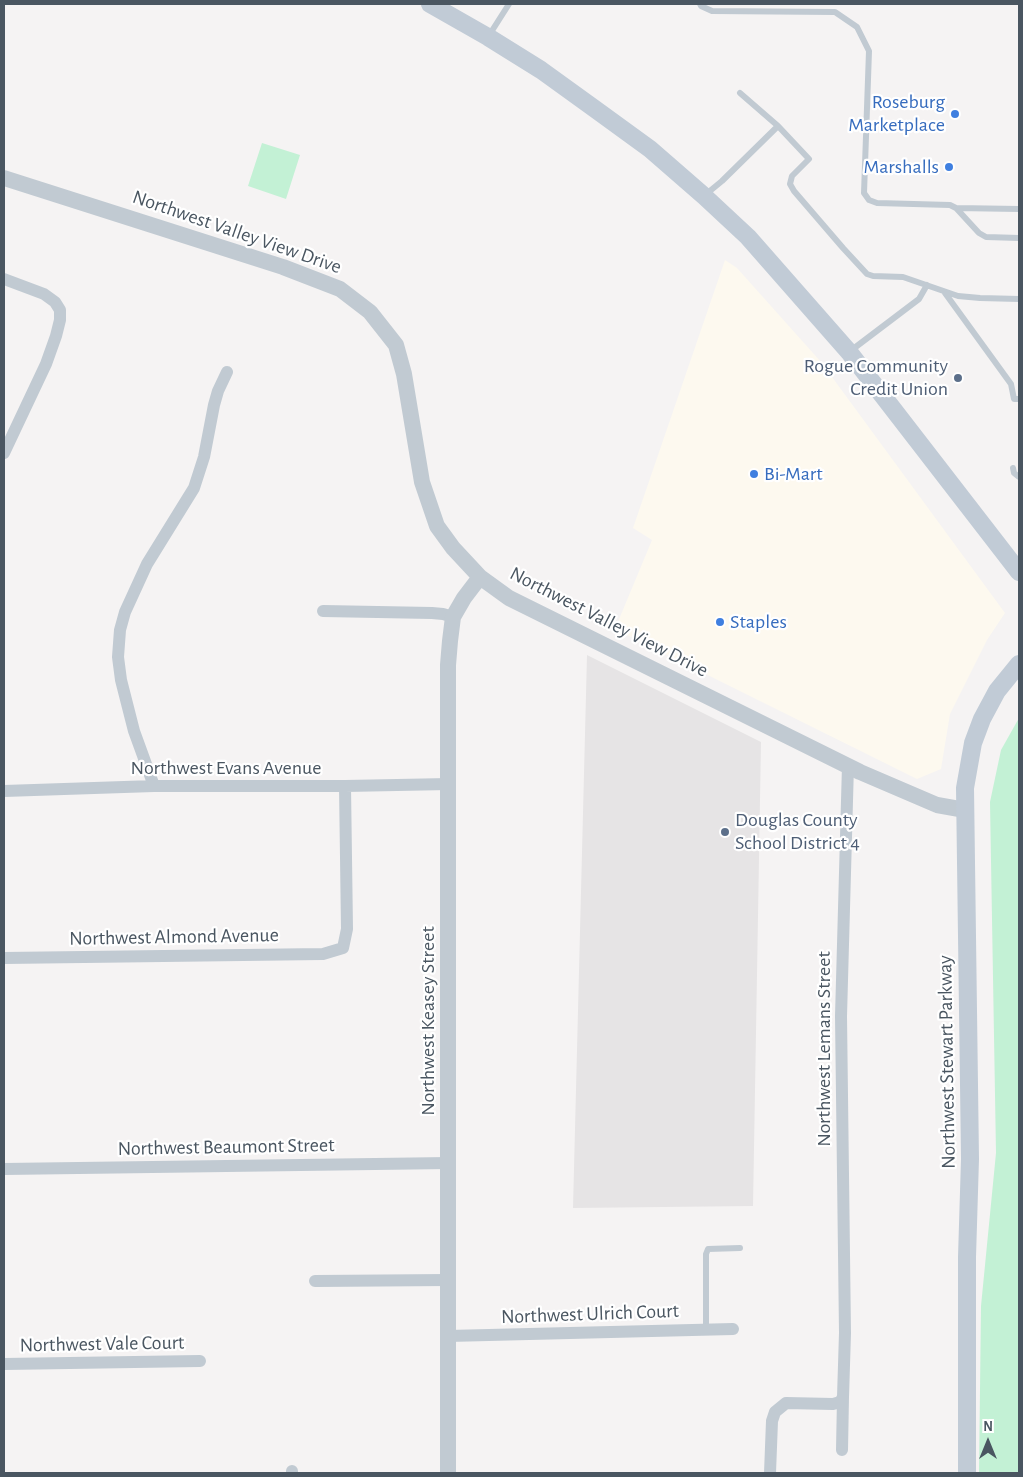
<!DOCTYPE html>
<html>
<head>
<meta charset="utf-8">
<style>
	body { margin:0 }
	#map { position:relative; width:1023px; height:1477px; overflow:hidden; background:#f5f3f3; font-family:"Alegreya Sans",sans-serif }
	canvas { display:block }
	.frame { position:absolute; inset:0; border:5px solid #4a5661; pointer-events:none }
	.north { position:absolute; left:963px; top:1417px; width:50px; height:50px; -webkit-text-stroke:4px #fff; paint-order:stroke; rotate:0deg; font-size:14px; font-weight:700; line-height:20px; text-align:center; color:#4a5661 }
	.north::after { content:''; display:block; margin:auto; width:18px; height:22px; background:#4a5661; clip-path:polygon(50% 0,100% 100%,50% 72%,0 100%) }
</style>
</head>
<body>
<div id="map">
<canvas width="1023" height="1477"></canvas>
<div class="frame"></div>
<div class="north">N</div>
</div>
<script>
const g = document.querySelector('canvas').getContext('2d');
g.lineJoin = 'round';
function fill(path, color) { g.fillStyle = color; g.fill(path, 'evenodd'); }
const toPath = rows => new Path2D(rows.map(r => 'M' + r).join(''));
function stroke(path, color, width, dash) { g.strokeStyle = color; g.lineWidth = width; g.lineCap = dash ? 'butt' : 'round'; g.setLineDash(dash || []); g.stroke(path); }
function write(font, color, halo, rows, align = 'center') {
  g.font = font + ' "Alegreya Sans",sans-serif'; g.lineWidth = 4.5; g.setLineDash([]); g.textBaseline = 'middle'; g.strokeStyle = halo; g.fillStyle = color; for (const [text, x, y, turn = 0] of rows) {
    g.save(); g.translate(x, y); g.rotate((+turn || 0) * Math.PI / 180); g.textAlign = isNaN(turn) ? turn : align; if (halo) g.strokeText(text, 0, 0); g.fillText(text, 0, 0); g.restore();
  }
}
const commercial = toPath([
	[725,260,737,268,821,362,1005,613,987,640,950,714,941,769,917,779,615,629,652,540,633,528]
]);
const education = toPath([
	[587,655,761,742,753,1206,573,1208]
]);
const green = toPath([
	[262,143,300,155,286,199,248,186],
	[1019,718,1019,1473,979,1473,981,1306,996,1153,990,802,1001,750]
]);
const service = toPath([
	[700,4,701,6,712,11,835,12,857,27,869,51,864,193,869,200,877,203,950,205,956,208,979,233,986,237,1019,238],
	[488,37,509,4],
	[740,93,778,126],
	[705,195,722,181,778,126,809,159,792,176,790,184,794,191,843,248,867,274,873,276,903,277,958,296,980,298,1019,299],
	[956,208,1019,209],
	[945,293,1011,384,1014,399,1019,399],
	[849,352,919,299,927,285],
	[1013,468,1014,473,1019,477],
	[706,1329,706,1254,708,1249,740,1248]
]);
const minor = toPath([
	[4,279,44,294,55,302,60,310,60,320,56,336,46,364,4,453],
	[323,611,432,613,443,614,453,617],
	[154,786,134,731,121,680,118,657,120,630,125,612,147,564,194,488,204,457,214,405,218,391,227,372],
	[4,791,154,786,345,786,449,784],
	[4,958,323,954,343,948,347,929,345,786],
	[4,1169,449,1163],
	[315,1281,448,1280],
	[448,1336,733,1329],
	[4,1364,200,1361],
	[842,1450,843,1397],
	[292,1471,292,1473],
	[770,1473,772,1421,775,1412,786,1403,833,1404,840,1402,843,1397,845,1333,841,1016,848,765]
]);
const tertiary = toPath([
	[4,178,283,267,340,289,370,312,396,345,404,374,422,482,437,526,453,548,480,577,509,598,860,772,937,805,965,810],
	[448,1473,448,665,450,641,453,617,464,598,480,577]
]);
const secondary = toPath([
	[430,4,488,37,541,70,595,109,650,149,704,196,748,237,849,352,1019,572],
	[967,1473,967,1257,970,1159,965,788,973,743,982,719,997,691,1019,664]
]);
const markers = [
	[955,114,5,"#3f7fe0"],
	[949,167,5,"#3f7fe0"],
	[958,378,5,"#5c6f8a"],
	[754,474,5,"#3f7fe0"],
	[720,622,5,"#3f7fe0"],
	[725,832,5,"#5c6f8a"]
];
const shopNames = [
	["Roseburg",945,102],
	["Marketplace",945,125],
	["Marshalls",939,167],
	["Bi-Mart",764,474,"left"],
	["Staples",730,622,"left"]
];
const streetNames = [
	["Northwest Valley View Drive",237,232,19],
	["Northwest Valley View Drive",609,622,27],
	["Northwest Evans Avenue",226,768],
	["Northwest Almond Avenue",174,937,-1],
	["Northwest Keasey Street",428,1021,-90],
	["Northwest Lemans Street",824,1049,-90],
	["Northwest Stewart Parkway",947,1062,-91],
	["Northwest Beaumont Street",226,1147,-1],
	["Northwest Ulrich Court",590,1314,-2],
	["Northwest Vale Court",102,1344,-1]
];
const serviceNames = [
	["Rogue Community",948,366],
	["Credit Union",948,389],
	["Douglas County",735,820,"left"],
	["School District 4",735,843,"left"]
];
fill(commercial, '#fdf9ef');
fill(education, '#e6e4e5');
fill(green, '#c3f1d5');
stroke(service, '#c1cad2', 6);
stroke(minor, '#c1cad2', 12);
stroke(tertiary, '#c1cad2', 16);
stroke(secondary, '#c1cbd6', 18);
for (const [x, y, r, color] of markers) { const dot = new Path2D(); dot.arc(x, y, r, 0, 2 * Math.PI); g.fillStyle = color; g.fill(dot); stroke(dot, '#fff', 2); }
write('20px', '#366cbe', '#fff', shopNames, 'right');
write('20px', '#4a5661', '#fff', streetNames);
write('20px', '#4e5e75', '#fff', serviceNames, 'right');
</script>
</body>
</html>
